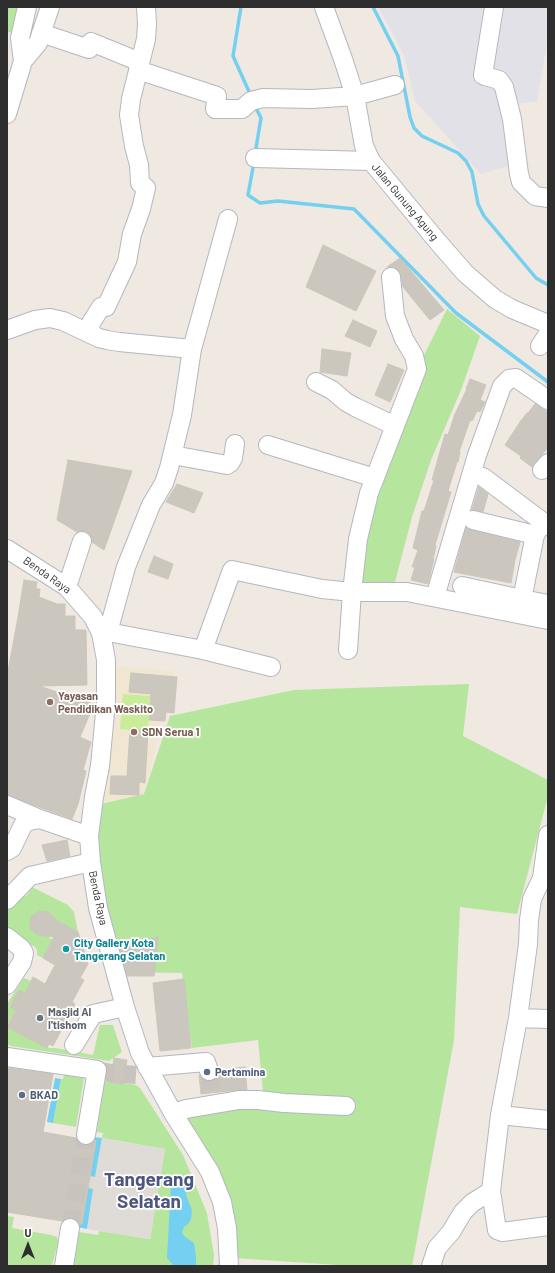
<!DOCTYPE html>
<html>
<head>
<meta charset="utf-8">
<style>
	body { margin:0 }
	#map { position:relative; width:555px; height:1273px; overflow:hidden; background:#efe9e1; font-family:Barlow,sans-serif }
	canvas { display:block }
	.frame { position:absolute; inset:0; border:8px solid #2e2e2e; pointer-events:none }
	.north { position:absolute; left:8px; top:1225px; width:40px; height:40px; -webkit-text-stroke:3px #fff; paint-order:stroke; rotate:0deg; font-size:11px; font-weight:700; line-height:16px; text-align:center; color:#2e2e2e }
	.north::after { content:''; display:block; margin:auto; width:14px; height:18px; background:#2e2e2e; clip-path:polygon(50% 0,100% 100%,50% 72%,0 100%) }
</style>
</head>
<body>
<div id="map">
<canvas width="555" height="1273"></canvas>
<div class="frame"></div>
<div class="north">U</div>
</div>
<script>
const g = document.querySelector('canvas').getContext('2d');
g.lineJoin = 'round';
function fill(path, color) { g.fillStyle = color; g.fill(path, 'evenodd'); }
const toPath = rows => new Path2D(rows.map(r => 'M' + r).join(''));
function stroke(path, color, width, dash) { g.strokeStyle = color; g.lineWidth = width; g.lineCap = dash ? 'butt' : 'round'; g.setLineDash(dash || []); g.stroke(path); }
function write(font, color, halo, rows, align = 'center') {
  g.font = font + ' Barlow,sans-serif'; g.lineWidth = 3.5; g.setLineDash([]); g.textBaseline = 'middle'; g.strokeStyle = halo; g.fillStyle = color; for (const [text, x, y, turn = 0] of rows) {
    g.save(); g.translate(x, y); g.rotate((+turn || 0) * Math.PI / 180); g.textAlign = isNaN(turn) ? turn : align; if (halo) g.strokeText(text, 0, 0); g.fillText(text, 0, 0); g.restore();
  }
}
const industrial = toPath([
	[378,7,548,7,548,37,537,101,518,104,523,162,481,174,415,101,404,55]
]);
const education = toPath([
	[115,666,174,671,144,794,101,804]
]);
const green = toPath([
	[7,7,23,7,17,33,7,32],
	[447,309,480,336,461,390,431,460,412,517,395,582,394,592,352,592,358,539,417,369],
	[469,684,463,736,548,780,548,796,517,914,460,907,454,1040,412,1266,353,1266,234,1258,217,1175,175,1111,263,1092,258,1040,192,1048,182,973,121,972,100,896,96,837,101,804,144,794,170,716,294,690],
	[32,887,68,905,74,912,78,932,56,920,49,912,39,911,31,928,37,935,47,936,53,940,43,958,37,955,37,950,35,947,7,930,7,908,13,901,26,896,28,894],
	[24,978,31,981,25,993,19,990,10,1007,16,1010,7,1025,7,1004],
	[100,1025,113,1025,122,1052,109,1061,11,1046,7,1044,7,1027,47,1048,55,1048,93,1055],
	[65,1072,83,1076,84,1077,76,1127,53,1123,61,1079,63,1079],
	[107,1080,136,1085,140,1088,183,1155,207,1213,214,1255,213,1266,73,1266,79,1232,98,1235,99,1231,150,1239,165,1149,102,1138,103,1133,97,1132,104,1084],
	[7,1216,14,1217,12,1228,51,1235,57,1237,58,1242,52,1266,7,1266]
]);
const pitch = toPath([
	[123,694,150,696,148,731,120,729]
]);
const plaza = toPath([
	[102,1138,165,1149,150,1239,87,1229,93,1190,88,1188,90,1176,95,1177]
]);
const water = toPath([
	[55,1078,61,1079,53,1123,47,1122],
	[93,1137,102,1138,95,1177,90,1176,96,1141,92,1140],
	[178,1175,182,1175,186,1179,186,1195,192,1210,191,1219,189,1223,184,1227,182,1232,184,1236,194,1243,196,1256,196,1266,174,1266,167,1258,171,1184,173,1179,175,1176],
	[88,1188,93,1189,87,1229,77,1227,78,1224,82,1224]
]);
const stream = toPath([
	[241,7,233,56,251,96],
	[373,7,398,56,410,117,414,128,422,136,458,153,466,161,472,172,478,204,484,216,536,278,548,285],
	[255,154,261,118,255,106],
	[254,162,248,195,260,203,278,201,354,209,456,313,548,382]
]);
const building = toPath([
	[323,245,376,271,356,311,306,287,323,245],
	[400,258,444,310,430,320,403,287,401,276,399,271,395,267,387,267,400,258],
	[353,320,377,331,370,347,345,336,353,320],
	[322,349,351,353,347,376,320,372,322,349],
	[388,364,404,370,390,402,375,395,388,364],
	[470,379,486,385,480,400,485,402,480,412,477,411,472,421,470,420,459,452,460,452,458,462,457,462,448,491,451,492,435,545,436,546,433,559,434,559,428,584,411,580,415,567,412,567,418,550,413,548,422,511,424,511,434,480,432,480,445,434,448,435,455,414,467,389,466,389,470,379],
	[535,404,548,412,548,448,534,463,532,467,520,458,521,456,505,445,520,422,527,413,528,413,535,404],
	[68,460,132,471,104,550,92,542,92,538,90,534,85,531,80,531,77,532,57,520,68,460],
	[177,484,203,493,194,513,166,502,177,484],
	[479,487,488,494,483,512,472,510,479,487],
	[466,528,471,530,520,542,515,560,511,583,454,572,466,528],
	[154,556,173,564,168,579,148,572,154,556],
	[24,580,37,582,36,589,40,589,39,597,57,604,65,604,65,616,75,616,75,630,86,630,87,685,39,686,94,704,80,737,91,742,83,770,86,771,78,804,72,819,7,795,7,676,18,617,24,580],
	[131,673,177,677,174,713,166,712,165,721,149,720,151,694,129,692,131,673],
	[130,730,148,731,145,783,139,782,139,795,110,794,111,776,127,776,130,730],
	[67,840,70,856,47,861,42,845,67,840],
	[39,911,49,912,56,920,78,932,88,964,80,978,84,980,72,1002,75,1004,53,1046,49,1044,47,1048,7,1027,16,1010,10,1007,19,990,25,993,33,977,45,984,55,965,43,958,54,937,37,935,30,928,31,917,39,911],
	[158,937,154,976,127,976,120,948,158,937],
	[184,979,191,1048,160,1051,153,983,184,979],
	[114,1058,127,1060,123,1084,110,1082,114,1058],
	[245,1067,247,1090,237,1090,201,1094,199,1075,202,1079,207,1081,212,1081,217,1078,219,1073,219,1070,245,1067],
	[7,1068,53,1074,43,1132,76,1138,79,1143,85,1145,90,1145,95,1141,96,1141,82,1224,80,1224,76,1220,72,1218,67,1218,62,1221,7,1212,7,1068]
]);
const minorTunnel = toPath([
	[97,1070,111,1073,136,1075],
	[209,1071,212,1094],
	[70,1228,86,1135]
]);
const minor = toPath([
	[324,7,343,59,355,96,364,146,371,161,438,242,465,273,495,299,512,309,548,324],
	[494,7,483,75,485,76,499,80,502,84,504,87,512,119,519,174,521,182,535,196,548,198],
	[41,33,89,49,91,42,140,62],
	[23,61,20,38,27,7],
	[138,70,217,96,215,109,242,109,251,101,263,98,312,99,355,96,395,85],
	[7,114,23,61,38,43,50,7],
	[255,158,371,161],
	[7,330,35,320,50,318,63,321,99,338,107,340,119,342,192,349],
	[89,333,91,323,101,307,106,307,127,262,132,234,141,209,146,188,140,183,139,165,134,146,129,115,131,99,146,39,147,24,146,7],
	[540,346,548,334],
	[316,382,332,390,346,402,355,407,395,426],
	[268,445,375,478],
	[173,455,227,465,230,463,233,458,235,444],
	[542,470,548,463],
	[483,477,543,522],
	[473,520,535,535],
	[7,549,67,587,93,617,101,633,106,660,106,702,100,766,94,797,89,836,91,862,98,908,125,1007,140,1053,173,1113,210,1172,222,1202,227,1228,229,1266],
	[462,586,522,599,548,604],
	[67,587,82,541],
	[435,597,477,455,502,386,509,379,516,378,548,400],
	[519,614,535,535,543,522,548,526],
	[108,632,126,567,151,505,164,483,169,468,182,415,192,349,228,219],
	[101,633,108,632,203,650,271,667],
	[203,650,232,570,322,589,352,592,407,592,548,620],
	[348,650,352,592,358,539,369,493,417,369,414,356,404,339,395,316,391,277],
	[7,805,40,819],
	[548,835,542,878,532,899,529,920,528,944,518,1018,500,1115,491,1191,497,1230,502,1232,548,1226],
	[7,851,12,848,23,825,27,822,33,820,40,819,89,836],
	[7,900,30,876,91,862],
	[7,937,21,948,24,953,22,962,7,985],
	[518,1018,548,1019],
	[74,1045,93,1014,125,1007],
	[7,1057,97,1070,86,1135],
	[147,1067,206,1062,209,1071],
	[173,1113,186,1109,239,1100,258,1100,284,1103,346,1106],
	[500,1115,548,1120],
	[64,1266,70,1228],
	[431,1266,437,1248,451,1232,463,1212,472,1203,491,1191]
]);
const markers = [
	[50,702,4,"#8d6e63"],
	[134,732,4,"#8d6e63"],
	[66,949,4,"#0f9aa8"],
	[40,1018,4,"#6b7280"],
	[207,1072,4,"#5c6f8a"],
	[22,1095,4,"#5c6f8a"]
];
const streetNames = [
	["Jalan Gunung Agung",405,202,50],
	["Benda Raya",47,575,35],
	["Benda Raya",98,898,78]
];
const educationNames = [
	["Yayasan",58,696],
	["Pendidikan Waskito",58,709],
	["SDN Serua 1",142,732]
];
const cultureNames = [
	["City Gallery Kota",74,943],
	["Tangerang Selatan",74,956]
];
const worshipNames = [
	["Masjid Al",48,1012],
	["I'tishom",48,1025]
];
const serviceNames = [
	["Pertamina",215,1072],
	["BKAD",30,1095]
];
const townNames = [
	["Tangerang",149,1180],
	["Selatan",149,1202]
];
fill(industrial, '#e3e1e8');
fill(education, '#f0e6d1');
fill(green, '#b6e59e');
fill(pitch, '#c9ec9a');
fill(plaza, '#dfdcd8');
fill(water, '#75cff0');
stroke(stream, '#75cff0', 3.5);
fill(building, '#cbc7bf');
stroke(building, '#cbc5ba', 1);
stroke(minorTunnel, '#c8c4bd', 18, [18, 9]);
stroke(minor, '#b4b7c1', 20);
stroke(minor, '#fff', 18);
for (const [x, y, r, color] of markers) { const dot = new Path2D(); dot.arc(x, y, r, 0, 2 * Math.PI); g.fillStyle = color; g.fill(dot); stroke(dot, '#fff', 1.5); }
write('11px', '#2e2e2e', '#fff', streetNames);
write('bold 11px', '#785e54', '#fff', educationNames, 'left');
write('bold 11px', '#0d838f', '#fff', cultureNames, 'left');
write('bold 11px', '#5b616d', '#fff', worshipNames, 'left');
write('bold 11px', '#4e5e75', '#fff', serviceNames, 'left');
write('bold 19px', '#4d5680', '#fff', townNames);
</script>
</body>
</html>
